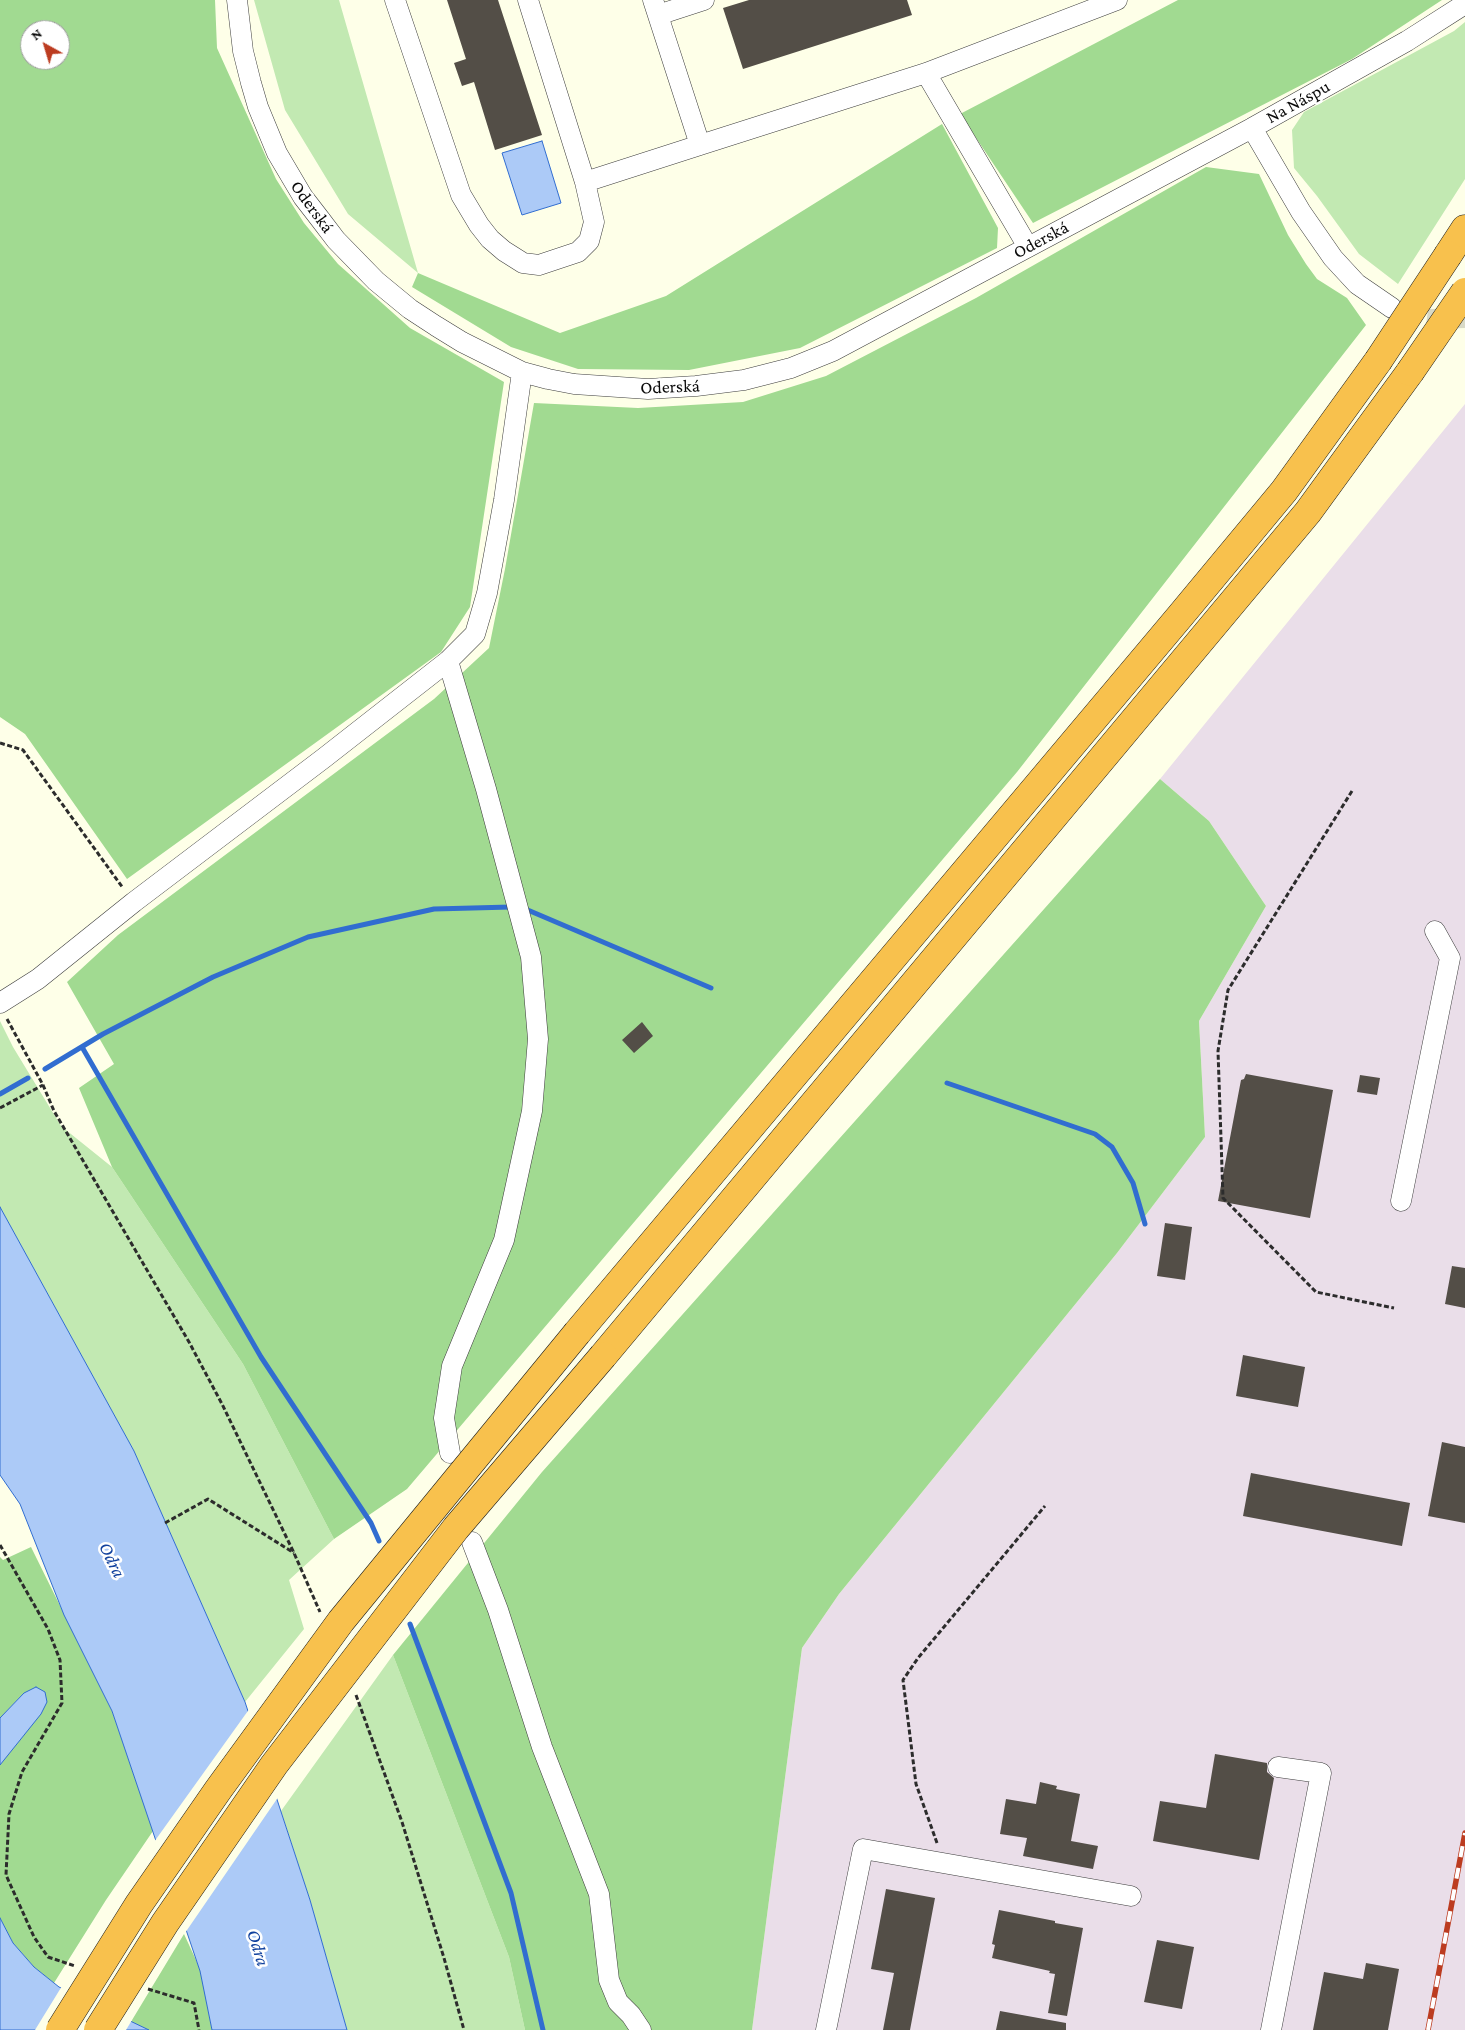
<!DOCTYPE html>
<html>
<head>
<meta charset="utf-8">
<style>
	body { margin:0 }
	#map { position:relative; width:1465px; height:2030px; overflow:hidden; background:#feffe8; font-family:"Crimson Pro",serif }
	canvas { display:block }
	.north { position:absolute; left:20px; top:20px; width:50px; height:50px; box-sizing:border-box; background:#fff; border:1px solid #9d9d9d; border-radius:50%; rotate:321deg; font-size:14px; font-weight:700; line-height:20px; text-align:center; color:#0a0a0a }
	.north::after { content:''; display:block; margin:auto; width:18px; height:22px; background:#bc3c20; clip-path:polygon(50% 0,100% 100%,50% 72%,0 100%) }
</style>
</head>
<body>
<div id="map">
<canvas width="1465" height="2030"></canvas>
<div class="north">N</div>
</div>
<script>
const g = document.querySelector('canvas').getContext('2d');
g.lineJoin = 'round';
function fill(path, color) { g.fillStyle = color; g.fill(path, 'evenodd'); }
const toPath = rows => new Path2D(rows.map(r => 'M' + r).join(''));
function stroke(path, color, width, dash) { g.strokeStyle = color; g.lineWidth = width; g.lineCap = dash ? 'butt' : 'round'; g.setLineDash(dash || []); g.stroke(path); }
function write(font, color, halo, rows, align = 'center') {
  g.font = font + ' "Crimson Pro",serif'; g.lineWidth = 5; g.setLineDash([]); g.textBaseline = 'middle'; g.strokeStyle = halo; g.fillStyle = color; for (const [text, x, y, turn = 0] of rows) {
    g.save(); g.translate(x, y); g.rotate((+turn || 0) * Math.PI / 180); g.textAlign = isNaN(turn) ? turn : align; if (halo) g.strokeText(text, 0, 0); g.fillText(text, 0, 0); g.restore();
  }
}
const industrial = toPath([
	[1465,404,1465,2030,752,2030,802,1648,839,1594,1117,1253,1205,1137,1199,1021,1266,906,1209,821,1160,779]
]);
const green = toPath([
	[254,0,339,0,418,273,348,214,285,110],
	[1465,22,1465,179,1398,284,1359,254,1317,196,1294,168,1292,130,1304,112,1454,31],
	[0,1021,13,1047,61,1126,112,1167,243,1364,334,1539,289,1580,304,1629,245,1702,134,1451,0,1207],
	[393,1655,509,1957,525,2030,347,2030,310,1900,281,1811]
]);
const forest = toPath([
	[0,0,215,0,217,48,276,179,304,223,338,264,410,328,504,382,470,607,441,652,127,879,25,734,0,717],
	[30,30,60,30,60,60,30,60],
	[1178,0,1442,0,1352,59,1033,223,960,114],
	[942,124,998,228,997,248,800,348,689,370,578,369,511,347,412,287,418,273,560,333,666,296],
	[1206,167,1259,174,1288,235,1306,264,1317,279,1347,298,1366,325,1017,772,407,1489,334,1539,243,1364,112,1167,79,1088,114,1064,67,982,118,935,434,699,489,648,505,569,534,403,638,408,743,402,826,376,976,298],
	[1160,779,1209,821,1266,906,1199,1021,1205,1137,1117,1253,839,1594,802,1648,752,2030,525,2030,509,1957,393,1655,542,1472],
	[31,1547,112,1711,153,1831,106,1900,54,1983,34,1967,13,1943,0,1918,0,1765,24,1693,0,1718,0,1557,3,1560],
	[184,1934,201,1971,212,2030,126,2030]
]);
const water = toPath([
	[542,141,561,203,522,215,502,153,542,141],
	[0,1207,134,1451,245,1702,310,1900,347,2030,212,2030,200,1971,112,1711,64,1615,20,1504,0,1475,0,1207],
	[36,1687,45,1692,47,1702,41,1714,0,1765,0,1718,24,1693,36,1687],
	[0,1918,13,1943,34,1967,59,1987,149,2030,0,2030,0,1918]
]);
const pier = toPath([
	[250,1708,279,1796,185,1933,154,1842],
	[62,1986,132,2020,126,2030,35,2030]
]);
const stream = toPath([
	[523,908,711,988],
	[82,1047,261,1357,371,1523,379,1541],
	[45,1069,103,1034,213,977,308,937,434,909,511,907],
	[947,1083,1095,1134,1112,1147,1133,1183,1145,1224],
	[0,1094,28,1078],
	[410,1624,511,1893,543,2030]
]);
const building = toPath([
	[447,0,498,0,542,135,495,150,474,82,462,86,454,63,466,59],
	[749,0,907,0,912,15,743,69,723,8],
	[642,1022,653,1036,634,1053,622,1040],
	[1246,1074,1333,1090,1310,1218,1218,1201,1241,1080,1244,1079],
	[1360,1075,1380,1078,1377,1095,1357,1092],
	[1165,1223,1192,1227,1185,1280,1157,1276],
	[1452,1266,1465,1268,1465,1308,1445,1304],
	[1243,1355,1305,1367,1298,1407,1236,1396],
	[1442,1442,1465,1447,1465,1523,1428,1516],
	[1251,1473,1410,1503,1402,1546,1243,1516],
	[1215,1754,1267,1763,1267,1772,1274,1778,1259,1860,1153,1841,1160,1801,1206,1808],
	[1040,1782,1057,1786,1056,1789,1080,1794,1071,1841,1098,1846,1093,1869,1023,1856,1027,1838,1000,1834,1006,1799,1036,1804],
	[886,1889,935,1898,910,2030,883,2030,894,1973,871,1969],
	[999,1910,1055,1921,1055,1923,1083,1928,1067,2016,1048,2013,1055,1974,1049,1973,1050,1971,992,1958,995,1945,992,1944],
	[1157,1940,1194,1947,1182,2009,1144,2002],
	[1366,1963,1399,1969,1388,2030,1313,2030,1324,1972,1363,1979],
	[1000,2011,1066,2023,1066,2030,996,2030]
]);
const minorTunnel = toPath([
	[1398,311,1415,317,1431,319,1465,318]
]);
const path = toPath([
	[0,743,23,750,123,888],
	[1352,791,1228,990,1218,1051,1223,1198,1316,1292,1394,1308],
	[7,1019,43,1085,54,1111,189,1342,222,1404,294,1553,320,1612],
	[0,1108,43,1085],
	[165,1523,208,1499,294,1553],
	[0,1545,48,1629,60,1660,62,1703,22,1772,9,1814,6,1875,34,1937,48,1957,75,1966],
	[356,1695,402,1822,444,1958,464,2030],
	[937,1843,916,1784,903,1680,918,1658,1045,1506],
	[148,1989,194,2003,199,2030]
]);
const minor = toPath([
	[237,0,243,51,251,83,258,107,277,153,303,197,320,219,336,240,376,281,410,309,436,326,462,342,522,372,548,379,574,384,648,389,696,386,744,380,791,368,833,351,1252,128,1407,41,1465,4],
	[395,0,461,195,479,225,490,239,504,251,523,263,539,265,578,252,589,241,594,222,585,182,700,145],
	[528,0,585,182],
	[653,0,700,145,926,73,1117,0],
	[658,15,704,0],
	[926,73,1028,247],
	[1252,128,1301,212,1333,258,1357,284,1392,308],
	[448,661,486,789,531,957,538,1039,532,1111,504,1240,452,1366,444,1418,450,1453],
	[0,1003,38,979,134,902,324,758,448,661,475,634,487,593,504,500,522,372],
	[1401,1201,1450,958,1435,931],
	[472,1542,498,1610,542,1747,599,1894,609,1980,618,2002,631,2015,641,2030],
	[826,2030,863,1849,1131,1896],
	[1271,2030,1321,1773,1278,1767]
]);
const highway = toPath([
	[1448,255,1465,229],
	[577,1333,1181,615,1284,491,1378,361],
	[603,1356,1308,512,1410,372]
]);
const rail = toPath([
	[1428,2030,1465,1833]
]);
const highwayBridge = toPath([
	[1378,361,1448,255],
	[1410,372,1465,292],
	[60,2030,139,1904,218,1790,341,1621,577,1333],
	[98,2030,165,1923,274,1765,456,1528,603,1356]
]);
const streetNames = [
	["Na Náspu",1298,102,-29],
	["Oderská",312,207,54],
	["Oderská",1041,240,-28],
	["Oderská",670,387,-2]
];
const waterNames = [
	["Odra",112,1560,64],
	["Odra",258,1948,73]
];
fill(industrial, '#eadee9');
fill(green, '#c2e9b2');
fill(forest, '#a1da91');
fill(water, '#accaf7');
stroke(water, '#316dd0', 1);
fill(pier, '#feffe8');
stroke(stream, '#316dd0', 5);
fill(building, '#534e47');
stroke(minorTunnel, '#d9dac7', 20, [20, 10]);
stroke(minor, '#3d3d3d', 21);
stroke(highway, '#1b1b1b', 29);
stroke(path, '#2c2c2c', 3, [5, 2.5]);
stroke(minor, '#fff', 20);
stroke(highway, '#f8c14d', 28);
stroke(rail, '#bc3c20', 5.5);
stroke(rail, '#fff', 4, [11]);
stroke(highwayBridge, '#1b1b1b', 29, []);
stroke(highwayBridge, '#f8c14d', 28);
write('18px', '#0a0a0a', '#fff', streetNames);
write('italic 19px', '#12429e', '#fff', waterNames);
</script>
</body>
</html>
